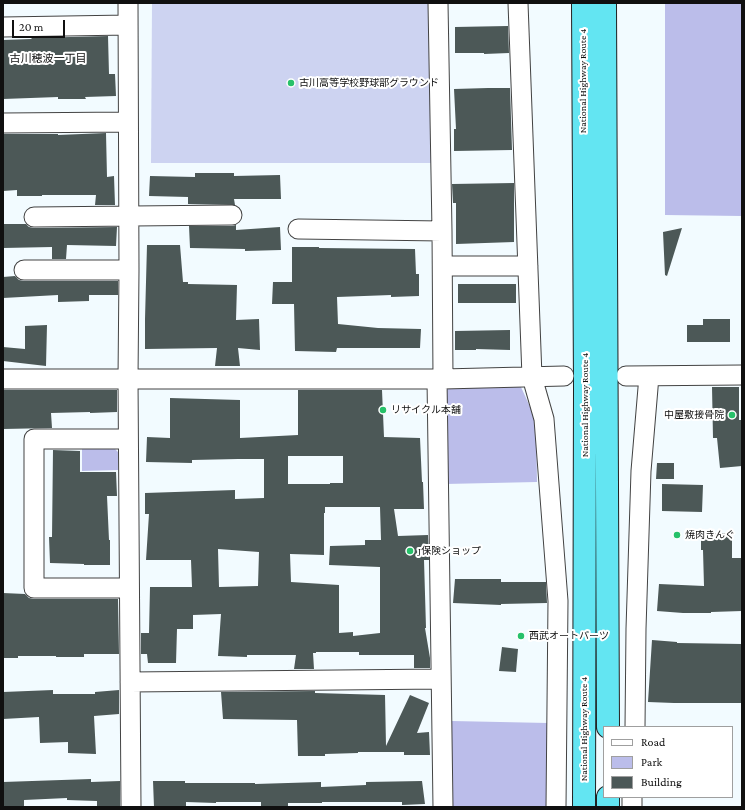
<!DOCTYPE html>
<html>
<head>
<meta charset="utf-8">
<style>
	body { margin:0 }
	#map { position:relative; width:745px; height:810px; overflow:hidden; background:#f2fbff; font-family:"Crimson Pro",serif }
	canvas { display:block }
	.frame { position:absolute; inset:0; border:4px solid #101010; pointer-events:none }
	.legend { position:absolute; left:603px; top:726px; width:130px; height:72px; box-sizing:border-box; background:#fff; border:1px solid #9f9f9f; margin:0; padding:5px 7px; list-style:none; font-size:12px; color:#101010 }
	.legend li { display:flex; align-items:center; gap:8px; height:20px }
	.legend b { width:20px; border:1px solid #9f9f9f }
	.scale { position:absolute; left:12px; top:20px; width:53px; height:18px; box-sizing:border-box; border:2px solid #101010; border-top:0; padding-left:5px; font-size:12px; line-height:14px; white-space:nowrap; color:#101010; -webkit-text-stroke:3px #fff; paint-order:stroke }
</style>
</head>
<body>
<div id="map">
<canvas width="745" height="810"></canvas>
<div class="frame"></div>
<ul class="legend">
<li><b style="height:5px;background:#fff"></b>Road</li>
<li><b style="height:11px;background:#bbbdea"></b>Park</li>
<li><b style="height:11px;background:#4c5857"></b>Building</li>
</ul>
<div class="scale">20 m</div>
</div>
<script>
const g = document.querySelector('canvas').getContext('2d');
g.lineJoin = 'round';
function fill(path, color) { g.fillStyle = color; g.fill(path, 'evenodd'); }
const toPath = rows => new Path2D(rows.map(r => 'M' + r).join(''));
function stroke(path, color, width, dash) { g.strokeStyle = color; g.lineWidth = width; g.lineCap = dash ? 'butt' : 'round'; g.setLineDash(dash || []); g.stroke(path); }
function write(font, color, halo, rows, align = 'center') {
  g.font = font + ' "Crimson Pro","Noto Sans JP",serif'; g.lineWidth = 4; g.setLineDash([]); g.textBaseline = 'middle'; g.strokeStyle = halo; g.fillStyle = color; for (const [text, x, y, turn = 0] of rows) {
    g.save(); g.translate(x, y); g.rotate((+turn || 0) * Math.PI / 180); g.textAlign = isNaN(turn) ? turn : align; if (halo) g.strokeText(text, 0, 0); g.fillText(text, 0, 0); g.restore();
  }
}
const green = toPath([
	[665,3,742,3,742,216,665,215],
	[442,387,521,387,536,420,537,482,445,484],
	[82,444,110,444,118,452,118,470,82,471],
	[452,721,548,723,549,807,452,807]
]);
const pitch = toPath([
	[152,3,431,3,432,163,151,163]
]);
const building = toPath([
	[508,26,509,53,484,54,484,53,455,53,455,27],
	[108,36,109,74,115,74,116,96,85,97,86,99,58,99,58,97,3,99,3,40,31,39,32,38],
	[488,88,510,88,512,150,454,151,454,129,456,129,454,89],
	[106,133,107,177,114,176,115,205,95,205,96,195,42,195,42,196,17,196,17,190,3,191,3,134,58,134,58,135],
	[195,173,234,173,234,176,280,175,281,199,234,199,235,205,188,204,188,197,149,196,150,176,195,177],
	[514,183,514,242,456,244,456,203,453,203,452,184],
	[3,224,26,224,29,227,34,228,117,227,116,246,67,245,66,259,52,259,52,247,3,248],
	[236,225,236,230,280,227,281,250,245,251,245,249,190,248,189,226,232,226],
	[682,228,667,276,665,275,663,232],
	[147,245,180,245,183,282,188,282,188,284,237,285,236,320,259,319,260,350,238,348,240,366,215,366,217,348,145,349,145,319],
	[292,247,319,247,319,248,415,249,416,274,419,274,419,296,391,297,391,295,337,297,338,324,378,328,421,329,420,348,337,348,336,352,295,351,294,304,272,304,273,282,292,282],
	[15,276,19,280,24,281,118,281,118,295,89,295,89,301,58,302,58,295,3,298,3,277],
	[458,284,516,284,516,303,458,303],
	[703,319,730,319,730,342,687,342,687,325,703,325],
	[47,325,46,366,3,361,3,347,25,349,25,326],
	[510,330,510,350,476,349,476,350,455,350,455,331],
	[712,387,739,387,739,420,742,420,742,466,720,468,717,438,713,438],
	[3,390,117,390,117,412,90,413,90,412,51,413,52,428,3,429],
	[298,390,382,390,384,437,420,438,422,482,423,482,424,509,394,509,398,536,428,535,429,560,424,560,426,628,425,628,430,658,430,668,414,668,414,655,359,655,359,652,316,652,316,653,313,653,314,669,294,669,296,655,247,655,247,657,218,656,221,614,193,615,193,629,177,629,176,663,148,663,147,654,141,654,141,633,149,633,150,587,192,587,191,560,146,560,149,514,145,514,145,493,235,490,235,499,264,498,264,459,238,459,192,460,192,463,146,462,147,437,170,438,170,398,240,400,240,438,298,435],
	[288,456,343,456,343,483,330,483,330,484,288,484],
	[325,507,380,507,381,540,365,540,365,545,330,546,329,565,380,567,380,633,353,636,353,632,339,633,339,585,291,582,290,554,324,555,324,513,325,513],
	[218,549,259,552,258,586,219,587],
	[53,450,80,451,80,472,116,472,117,496,107,496,109,540,110,540,110,565,84,565,84,564,50,563,49,537,52,537],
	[657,463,674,463,674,479,656,479],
	[662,484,703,485,702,512,662,511],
	[701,533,732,533,732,558,741,558,742,611,711,612,711,613,683,613,657,611,659,584,704,586,703,550,701,550],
	[455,579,501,579,501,582,546,582,547,603,501,604,501,605,453,603],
	[3,593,25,594,29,598,34,599,118,599,119,654,84,654,84,657,56,657,56,656,18,656,18,658,3,658],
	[652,640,677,642,677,643,742,644,741,703,674,703,648,702],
	[502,647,518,649,516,672,499,671],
	[53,690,53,694,95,694,95,692,119,690,119,714,94,716,96,754,68,753,68,742,40,743,39,717,3,719,3,692],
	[315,691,315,693,385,695,386,746,410,695,429,703,417,733,429,732,430,755,404,755,404,752,358,752,358,753,325,754,325,756,298,756,297,720,223,719,221,692],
	[91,779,91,782,120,781,120,807,97,807,97,801,67,800,67,798,24,800,24,807,3,807,3,782],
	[153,781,185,781,185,783,255,783,255,784,321,782,321,787,366,785,366,782,422,781,425,804,402,805,402,802,322,802,322,803,288,803,288,807,261,807,261,802,216,802,216,803,186,802,186,807,154,807]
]);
const minor = toPath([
	[128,3,129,270,128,379,131,807],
	[438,3,442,231,443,379],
	[518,3,532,377,544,419,558,601,556,807],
	[3,27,128,25],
	[3,123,128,122],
	[34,217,232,215],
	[298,229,442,231],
	[443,266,528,266],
	[24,270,129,270],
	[626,376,742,375],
	[3,379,443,379,564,376],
	[437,379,443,807],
	[128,439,34,439,34,588,129,588],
	[130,682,441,679],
	[635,727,636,629,641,471,649,376],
	[632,807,632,797]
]);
const trunk = toPath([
	[583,3,585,388,584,807],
	[605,3,608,727],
	[608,797,608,807]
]);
const markers = [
	[291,83,4,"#27c16a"],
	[383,410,4,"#27c16a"],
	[732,415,4,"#27c16a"],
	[677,535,4,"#27c16a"],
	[410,551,4,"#27c16a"],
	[521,636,4,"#27c16a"]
];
const streetNames = [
	["National Highway Route 4",583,81,-90],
	["National Highway Route 4",585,405,-90],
	["National Highway Route 4",584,729,-90]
];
const poiNames = [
	["古川高等学校野球部グラウンド",299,83],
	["リサイクル本舗",391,410],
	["中屋敷接骨院",724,415,"right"],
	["焼肉きんぐ",685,535],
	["J保険ショップ",418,551],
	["西武オートパーツ",529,636]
];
const neighbourhoodNames = [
	["古川穂波一丁目",48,59]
];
fill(green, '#bbbdea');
fill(pitch, '#cdd3f1');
fill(building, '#4c5857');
stroke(minor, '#434343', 21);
stroke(trunk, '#212121', 24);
stroke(minor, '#fff', 19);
stroke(trunk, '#63e5f2', 22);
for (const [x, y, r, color] of markers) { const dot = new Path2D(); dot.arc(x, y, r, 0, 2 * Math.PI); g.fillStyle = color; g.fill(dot); stroke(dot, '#fff', 1.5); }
write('10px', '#101010', '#fff', streetNames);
write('10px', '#101010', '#fff', poiNames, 'left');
write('11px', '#101010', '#fff', neighbourhoodNames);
</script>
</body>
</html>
